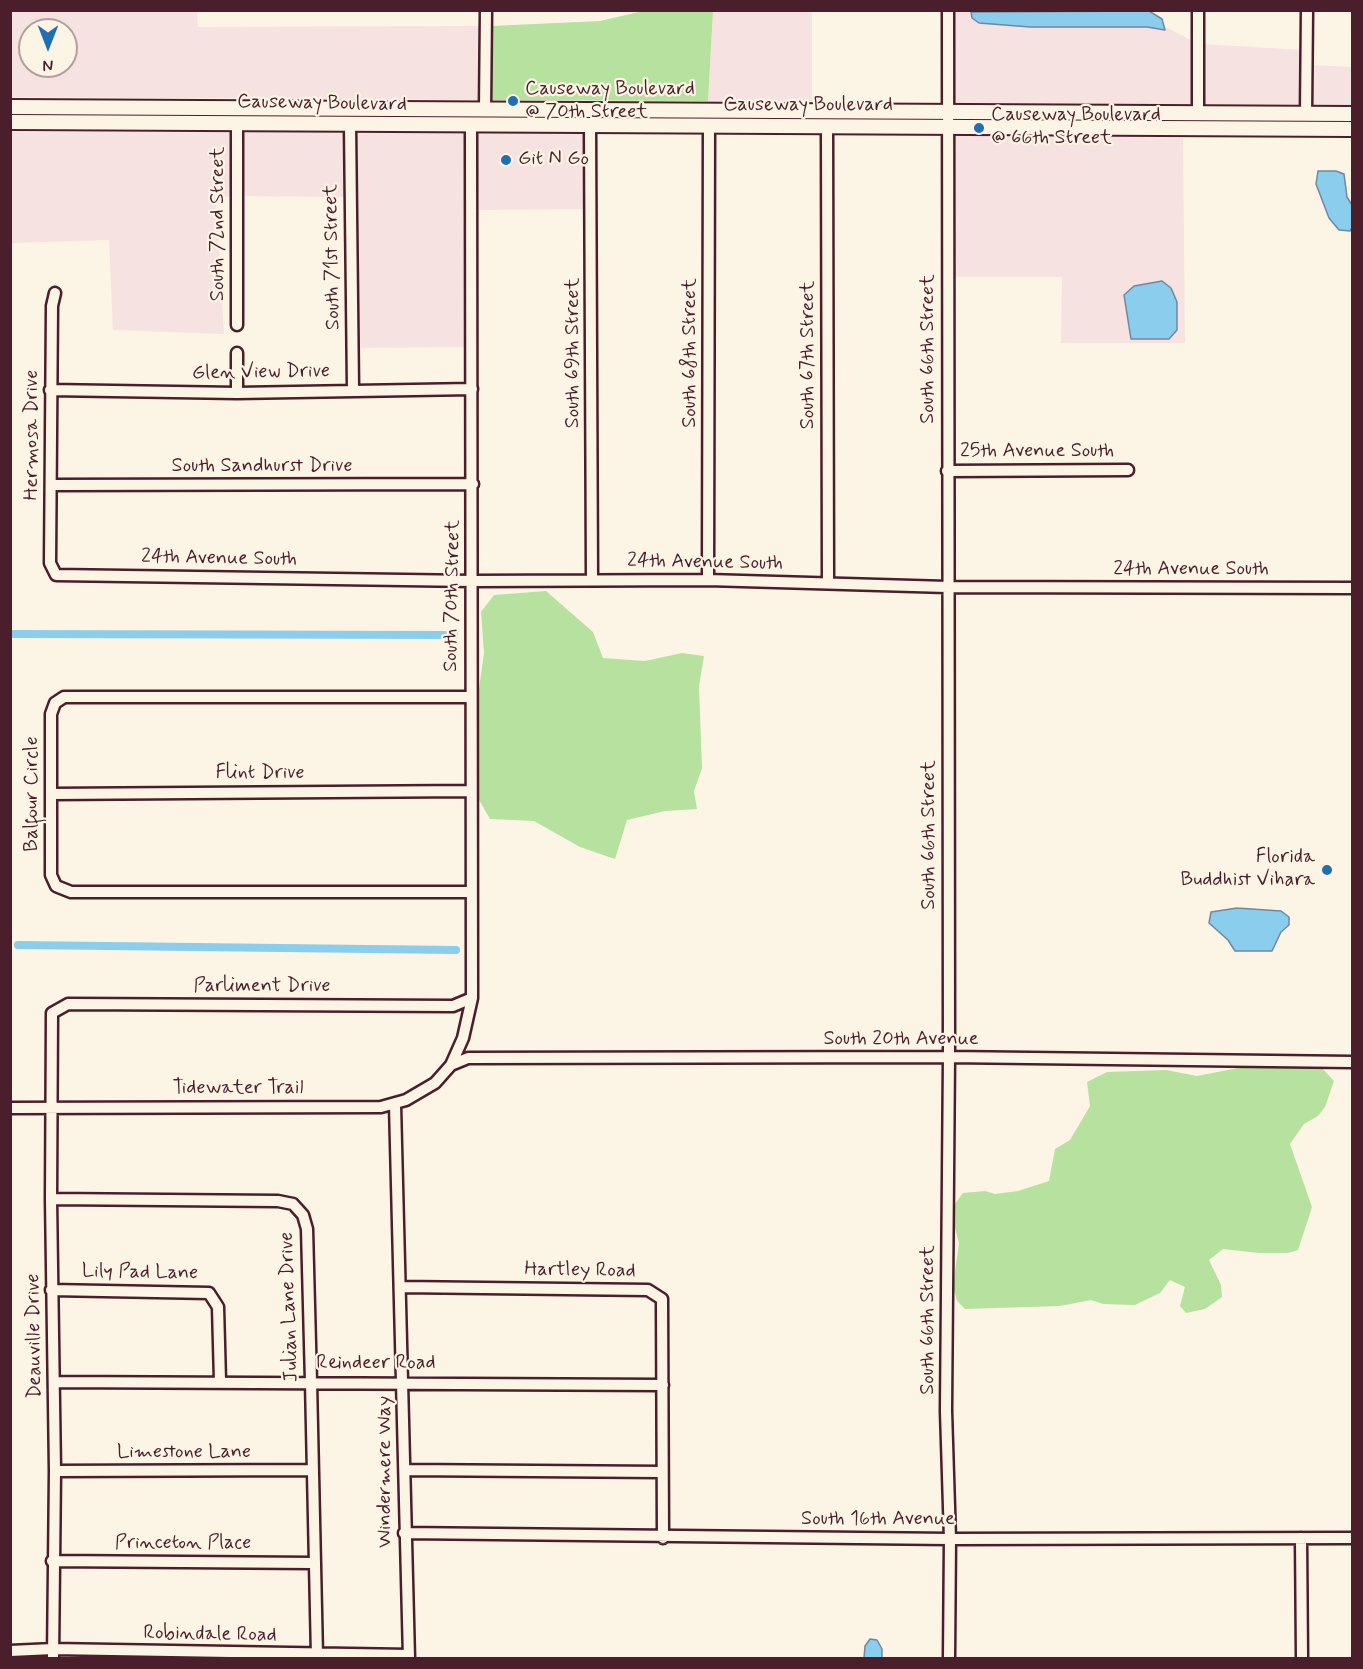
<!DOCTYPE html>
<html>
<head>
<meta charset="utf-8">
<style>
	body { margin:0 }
	#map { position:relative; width:1363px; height:1669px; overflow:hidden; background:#fcf5e5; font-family:Mynerve,sans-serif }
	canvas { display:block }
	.frame { position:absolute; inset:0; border:12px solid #4a1f2b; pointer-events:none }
	.north { position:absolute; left:18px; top:18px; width:60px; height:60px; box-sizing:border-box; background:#fcf5e5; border:2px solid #b59f9b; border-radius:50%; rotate:180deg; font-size:16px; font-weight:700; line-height:24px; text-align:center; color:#4a1f2b }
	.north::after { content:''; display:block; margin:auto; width:21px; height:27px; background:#1f6fb2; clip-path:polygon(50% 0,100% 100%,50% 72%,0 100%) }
</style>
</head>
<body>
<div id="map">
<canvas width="1363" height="1669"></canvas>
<div class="frame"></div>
<div class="north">N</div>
</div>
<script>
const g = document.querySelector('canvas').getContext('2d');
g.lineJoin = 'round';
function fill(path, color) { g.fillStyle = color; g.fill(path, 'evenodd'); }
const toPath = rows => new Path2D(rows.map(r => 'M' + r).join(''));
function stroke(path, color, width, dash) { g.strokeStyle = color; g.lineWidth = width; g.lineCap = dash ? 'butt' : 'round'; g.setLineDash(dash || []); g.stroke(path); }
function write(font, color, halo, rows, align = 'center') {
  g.font = font + ' Mynerve,sans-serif'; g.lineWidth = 4.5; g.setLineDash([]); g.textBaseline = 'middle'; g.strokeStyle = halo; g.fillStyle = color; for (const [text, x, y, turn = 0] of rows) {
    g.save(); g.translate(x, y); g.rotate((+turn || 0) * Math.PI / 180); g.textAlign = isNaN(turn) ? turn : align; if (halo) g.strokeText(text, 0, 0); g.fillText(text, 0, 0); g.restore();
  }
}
const built = toPath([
	[11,11,197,11,198,27,482,26,481,100,11,97],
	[30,30,66,30,66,66,30,66],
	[713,11,812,11,812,101,708,101],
	[953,11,971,11,979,23,1030,27,1147,27,1164,30,1164,26,1194,42,1193,104,952,104],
	[1202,44,1303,50,1302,104,1202,104],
	[1311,65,1352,67,1352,105,1310,105],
	[478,131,590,133,592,209,474,210],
	[11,132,233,132,233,196,216,198,224,334,113,330,109,240,14,243,11,245],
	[241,132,346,132,347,197,241,196],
	[354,132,467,133,468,347,356,348],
	[964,132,1183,138,1185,343,1061,343,1062,277,950,277,953,134]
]);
const green = toPath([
	[643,11,713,11,708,101,492,100,491,26,600,21],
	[546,591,593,632,603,658,645,661,682,653,704,656,699,686,702,768,694,791,697,809,665,811,627,820,615,859,580,847,534,821,490,819,478,798,478,696,484,653,481,612,494,595],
	[1300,1065,1323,1069,1334,1081,1325,1107,1318,1116,1304,1124,1290,1144,1312,1207,1298,1250,1288,1253,1259,1253,1223,1249,1209,1260,1221,1285,1222,1297,1205,1309,1186,1313,1180,1306,1185,1287,1170,1280,1160,1293,1135,1305,1103,1304,1091,1300,1060,1306,965,1309,957,1301,953,1286,959,1243,953,1221,954,1205,963,1193,985,1191,995,1194,1018,1191,1049,1181,1055,1149,1070,1140,1090,1106,1087,1082,1107,1072,1166,1070,1197,1076,1243,1067]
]);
const water = toPath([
	[1149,11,1162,19,1165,30,1147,27,1030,27,979,23,972,18,971,12,1149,11],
	[1318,171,1336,171,1344,174,1347,197,1352,205,1352,228,1350,231,1339,230,1329,218,1316,184,1318,171],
	[1162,281,1171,288,1177,302,1177,330,1169,339,1131,339,1124,295,1134,286,1162,281],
	[1237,908,1281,911,1289,917,1289,925,1281,932,1272,951,1235,951,1228,940,1209,923,1211,912,1237,908],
	[870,1639,877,1640,882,1649,882,1658,864,1658,865,1646,870,1639]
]);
const canal = toPath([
	[10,634,454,635],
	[18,945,456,950]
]);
const minor = toPath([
	[948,10,949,1057,946,1411,950,1539,949,1658],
	[485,110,486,10],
	[1198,113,1198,10],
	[1306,114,1307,10],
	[350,125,353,389],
	[590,125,592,580],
	[827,126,828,583],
	[55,293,52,306,50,563,56,575,473,581,708,580,947,587,1352,588],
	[237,325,237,123],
	[50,390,237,393,472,389],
	[237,393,237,353],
	[947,471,1128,470],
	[51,485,473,484],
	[708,580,709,125],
	[470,697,64,697,55,703,51,714,51,875,56,886,71,892,470,892],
	[51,794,470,791],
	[451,1065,468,1058,949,1057,1352,1062],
	[395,1105,409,1658],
	[10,1108,381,1107,406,1100,435,1083,451,1065,463,1038,472,998,471,125],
	[51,1199,278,1201,293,1204,303,1215,307,1229,311,1382,317,1656],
	[401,1287,648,1290,662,1299,663,1538],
	[51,1290,209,1293,218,1307,220,1381],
	[54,1382,663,1385],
	[406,1470,662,1472],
	[55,1471,313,1470],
	[404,1533,950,1539,1352,1538],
	[1301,1538,1302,1658],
	[52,1561,314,1563],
	[10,1651,53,1649,409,1655],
	[53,1658,55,1471,51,1199,52,1013,68,1004,453,1006,472,998]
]);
const major = toPath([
	[10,107,1352,114],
	[10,122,1352,129]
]);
const markers = [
	[513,101,6,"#1f6fb2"],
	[979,128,6,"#1f6fb2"],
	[506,160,6,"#1f6fb2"],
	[1327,870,6,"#1f6fb2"]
];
const poiNames = [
	["Causeway Boulevard",525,90],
	["@ 70th Street",525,113],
	["Causeway Boulevard",991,116],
	["@ 66th Street",991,139],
	["Git N Go",518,160],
	["Florida",1315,858,"right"],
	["Buddhist Vihara",1315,881,"right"]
];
const streetNames = [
	["Causeway Boulevard",322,104,1],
	["Causeway Boulevard",808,106],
	["South 72nd Street",219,224,-90],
	["South 71st Street",333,257,-91],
	["South 66th Street",929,349,-90],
	["South 69th Street",574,353,-90],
	["South 68th Street",691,353,-90],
	["South 67th Street",809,355,-90],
	["Glen View Drive",261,373,-1],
	["Hermosa Drive",33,435,-90],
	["25th Avenue South",1037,452],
	["South Sandhurst Drive",262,467],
	["24th Avenue South",219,559,1],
	["24th Avenue South",705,563,1],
	["24th Avenue South",1191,570],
	["South 70th Street",453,596,-89],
	["Flint Drive",260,774],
	["Balfour Circle",33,794,-90],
	["South 66th Street",930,835,-90],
	["Parliment Drive",262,987],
	["South 20th Avenue",901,1040],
	["Tidewater Trail",238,1089],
	["Hartley Road",580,1271,1],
	["Lily Pad Lane",140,1273,1],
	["Julian Lane Drive",290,1307,-92],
	["South 66th Street",929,1320,-90],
	["Deauville Drive",35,1336,-91],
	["Reindeer Road",376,1364],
	["Limestone Lane",184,1453],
	["Windermere Way",386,1472,-90],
	["South 16th Avenue",878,1520],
	["Princeton Place",183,1544],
	["Robindale Road",210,1635,1]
];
fill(built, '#f6e2e0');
fill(green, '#b6e19e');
fill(water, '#8bcdec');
stroke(water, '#71879f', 1.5);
stroke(canal, '#8bcdec', 8);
stroke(minor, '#4a1f2b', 15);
stroke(major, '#4a1f2b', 18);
stroke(minor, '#fcf5e5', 10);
stroke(major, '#fcf5e5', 14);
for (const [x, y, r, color] of markers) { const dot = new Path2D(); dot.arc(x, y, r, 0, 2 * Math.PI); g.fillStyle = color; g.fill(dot); stroke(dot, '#fcf5e5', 2); }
write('20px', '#4a1f2b', '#fcf5e5', poiNames, 'left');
write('20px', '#4a1f2b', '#fcf5e5', streetNames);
</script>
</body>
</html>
